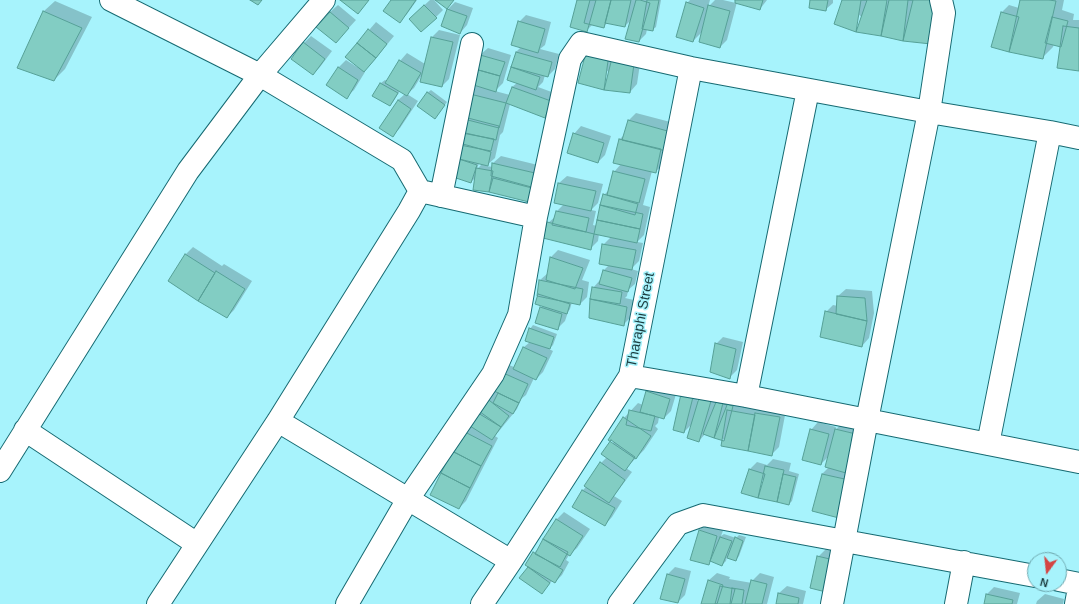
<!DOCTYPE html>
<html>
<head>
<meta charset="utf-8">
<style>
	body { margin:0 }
	#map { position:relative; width:1079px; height:604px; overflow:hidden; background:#a7f3fc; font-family:Helvetica,sans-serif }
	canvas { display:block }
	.north { position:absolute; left:1027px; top:552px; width:40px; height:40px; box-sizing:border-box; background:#a7f3fc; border:1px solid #6fa9b0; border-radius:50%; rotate:195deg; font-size:11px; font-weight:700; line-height:16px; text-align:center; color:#1b3b3e }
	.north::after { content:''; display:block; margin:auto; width:14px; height:18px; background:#d44543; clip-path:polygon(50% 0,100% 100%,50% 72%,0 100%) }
</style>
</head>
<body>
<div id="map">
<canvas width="1079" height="604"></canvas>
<div class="north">N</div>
</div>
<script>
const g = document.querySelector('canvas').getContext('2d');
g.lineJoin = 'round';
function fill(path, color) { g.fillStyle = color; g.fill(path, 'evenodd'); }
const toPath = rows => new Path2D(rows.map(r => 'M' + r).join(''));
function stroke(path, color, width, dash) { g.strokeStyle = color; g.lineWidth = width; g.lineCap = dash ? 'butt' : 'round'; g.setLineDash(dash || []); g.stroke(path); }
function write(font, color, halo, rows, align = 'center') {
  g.font = font + ' Helvetica,sans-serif'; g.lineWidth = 3; g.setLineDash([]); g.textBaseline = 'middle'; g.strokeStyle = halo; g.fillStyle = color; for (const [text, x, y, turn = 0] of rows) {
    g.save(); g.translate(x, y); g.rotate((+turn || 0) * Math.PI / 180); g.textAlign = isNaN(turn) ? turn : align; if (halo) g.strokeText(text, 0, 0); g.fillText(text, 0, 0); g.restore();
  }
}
const shadow = toPath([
	[392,0,417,0,407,14,400,21],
	[430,0,434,0,443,10,436,17,417,12],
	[578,0,661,0,656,27,652,30,647,29,646,34,639,41,632,19,625,26,608,22,603,27,593,24,586,31],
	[690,0,710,0,708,7,715,0,723,0,736,3,737,0,767,0,760,9,737,2,727,40,720,47,702,32,693,41,687,3],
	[811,0,833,0,833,3,825,10],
	[843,0,944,0,904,40,881,35],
	[1021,0,1064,0,1062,10,1074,14,1073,20,1079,20,1079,70,1061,46,1054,44,1053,47,1042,58,992,46,1002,12,1009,5,1019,8],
	[55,1,92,17,65,69,54,80,44,11],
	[455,2,473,8,467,25,460,33,442,26,448,9],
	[338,5,356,20,336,42,330,12],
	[526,15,551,22,545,45,540,49,559,54,555,69,548,76,545,75,543,82,538,87,557,94,552,109,544,117,510,104,503,132,500,135,495,158,486,166,493,167,493,163,501,156,542,166,536,193,490,192,474,189,476,177,471,182,454,176,464,145,467,94,476,85,468,83,480,55,488,48,511,55,503,83,495,91,510,95,512,87,517,83,508,79,516,52,521,47,519,22],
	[479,163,482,164,477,169],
	[376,22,394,36,371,64,363,71,365,72,354,90,346,97,338,68,346,60,357,67,358,66,346,57],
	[439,30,460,35,449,79,442,86,423,73,414,88,407,94,418,101,400,128,393,135,398,100,405,94,400,91,393,102,390,105,374,95,381,83,385,80,387,81,400,61,407,53,425,64,432,37],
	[311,36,332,51,320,67,313,74,304,43],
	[587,52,641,57,637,84,630,92],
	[431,90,447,102,438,114,427,93],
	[636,113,678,124,663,165,655,172,652,171,643,205,650,207,644,235,637,242,643,243,639,261,631,269,638,271,635,284,628,290,627,296,625,298,634,300,631,317,623,325,591,300,593,288,600,280,601,281,604,270,609,265,603,245,611,237,599,234,598,241,590,249,548,223,556,216,557,211,564,204,559,183,567,176,603,184,598,203,591,210,596,211,593,225,597,226,604,195,609,190,614,172,621,164,614,162,620,139,625,134,628,121],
	[581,126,611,136,605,155,598,162,574,134],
	[193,247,222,266,224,264,252,281,234,310,227,317,169,281,186,254],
	[558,250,590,260,582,280,589,282,587,297,580,304,572,302,570,309,568,312,565,321,557,329,541,308,543,306,538,295,540,280,548,273,551,257],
	[846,289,872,291,874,313,869,338,862,346,826,312,833,305,838,306,838,296],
	[533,325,557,334,553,345,549,349,553,351,543,372,536,379,534,378,526,395,521,399,517,409,495,436,498,438,466,501,459,508,464,432,509,365,514,367,524,347,530,342,530,329],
	[723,337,743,342,737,370,730,377,716,344],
	[654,384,677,391,671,411,664,418,659,417,658,423,655,426,658,429,644,450,626,468,632,472,614,496,622,501,612,517,605,525,573,507,583,490,587,486,585,486,601,463,607,457,624,418,638,403,643,405,647,392],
	[700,389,697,401,707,391,718,394,715,404,724,395,786,410,779,447,772,454,705,434,699,441,692,424,684,432,682,394],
	[818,422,836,427,835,430,844,422,863,427,846,509,822,474,829,467,829,456,821,464,811,430],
	[773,459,791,463,789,471,799,474,792,501,789,504,750,469,757,462,767,465],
	[564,512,590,529,577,548,569,555,566,560,569,562,562,575,555,582,552,581,541,593,521,578,529,567,534,553,540,547,557,519],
	[707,523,724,528,721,536,724,534,736,538,739,535,746,537,739,556,736,560,727,557,726,561,722,565,711,561,708,564,699,530],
	[826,549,841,553,833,584,818,557],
	[675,567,691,571,685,595,678,602,668,574],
	[717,573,730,577,729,579,752,583,752,581,760,573,774,577,767,604,702,604,709,580],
	[787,586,806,591,803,604,777,604,779,593],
	[994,587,1020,593,1017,604,985,604,987,594],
	[1045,594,1064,599,1063,604,1036,604,1037,601]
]);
const building = toPath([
	[250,0,262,0,258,5,250,0],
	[340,0,369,0,358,14,340,0],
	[391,0,416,0,400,23,383,11,391,0],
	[435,0,454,0,447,9,435,0],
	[577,0,596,0,587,32,570,27,577,0],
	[590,0,611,0,604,28,584,23,590,0],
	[611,0,631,0,625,27,605,23,611,0],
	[636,0,640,0,650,3,639,42,625,39,636,0],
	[647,0,659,0,653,31,642,29,647,0],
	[735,0,763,0,760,10,735,3,735,0],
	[810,0,828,0,826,11,809,8,810,0],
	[842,0,867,0,856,32,834,24,842,0],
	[861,0,887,0,881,36,856,32,861,0],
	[889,0,913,0,903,41,881,36,889,0],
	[908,0,935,0,931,44,903,41,908,0],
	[1020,0,1049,0,1056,1,1043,59,1009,52,1020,0],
	[686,2,704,8,693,42,676,37,686,2],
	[424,5,437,18,421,32,409,19,424,5],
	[708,5,730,11,720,48,699,42,708,5],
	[447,9,467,16,460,34,441,26,447,9],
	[43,11,82,28,54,81,17,68,43,11],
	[330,12,349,28,336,43,316,27,330,12],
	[1001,12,1019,17,1009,52,991,47,1001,12],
	[1052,17,1068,21,1061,47,1045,43,1052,17],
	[518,21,545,29,538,53,511,45,518,21],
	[1063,26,1079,28,1079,71,1057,68,1063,26],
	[368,29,387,44,376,58,357,43,368,29],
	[431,37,453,42,442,87,420,82,431,37],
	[303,42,325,59,313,75,291,59,303,42],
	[357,43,376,58,364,72,345,57,357,43],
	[516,52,552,62,548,77,511,67,516,52],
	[586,52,612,58,604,90,578,83,586,52],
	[480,55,505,62,500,76,475,69,480,55],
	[399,60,421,73,407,96,385,83,399,60],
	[608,61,634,64,630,93,604,90,608,61],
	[338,67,358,80,347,99,326,85,338,67],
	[511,67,540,77,536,90,507,80,511,67],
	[471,68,500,76,496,92,467,83,471,68],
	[380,83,398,93,390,106,372,96,380,83],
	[512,87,551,101,545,118,506,103,512,87],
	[427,92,445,105,435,119,417,106,427,92],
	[466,93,506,103,499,128,460,118,466,93],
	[398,100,411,109,393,137,379,128,398,100],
	[464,117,499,126,496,140,461,132,464,117],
	[628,120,671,132,666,151,622,140,628,120],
	[462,133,494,139,491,151,460,145,462,133],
	[573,133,604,143,598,163,567,153,573,133],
	[619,139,661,149,656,173,613,163,619,139],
	[463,144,491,152,488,166,459,159,463,144],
	[459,159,477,165,471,183,453,177,459,159],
	[492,163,535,173,535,188,491,176,492,163],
	[476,168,493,171,489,192,473,190,476,168],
	[613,171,645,179,639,203,607,195,613,171],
	[493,178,532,188,529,202,489,192,493,178],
	[558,183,596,191,591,211,554,203,558,183],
	[603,194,638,204,635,215,600,205,603,194],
	[600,205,643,214,640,229,597,220,600,205],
	[556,211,589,218,586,232,552,225,556,211],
	[597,220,640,229,637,243,594,234,597,220],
	[547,222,594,234,591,250,543,238,547,222],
	[602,244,636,250,632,270,599,264,602,244],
	[185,254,215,273,198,301,168,281,185,254],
	[550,257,583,268,575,289,546,280,550,257],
	[603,270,632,278,628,292,599,284,603,270],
	[216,271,245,289,227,318,198,301,216,271],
	[539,280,583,289,580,305,537,296,539,280],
	[592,287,622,292,620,304,590,299,592,287],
	[538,294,570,304,567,314,535,304,538,294],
	[837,296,865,298,867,321,836,314,837,296],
	[590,299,627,307,624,326,589,318,590,299],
	[540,307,562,314,558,330,535,323,540,307],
	[825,311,867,321,862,347,820,337,825,311],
	[529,328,554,337,550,349,525,341,529,328],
	[715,343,736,349,730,379,710,372,715,343],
	[523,347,547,358,536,380,513,369,523,347],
	[501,372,528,384,519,403,492,390,501,372],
	[646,391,670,399,664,419,640,412,646,391],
	[498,393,519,403,513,414,493,403,498,393],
	[681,394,693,397,684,433,673,430,681,394],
	[485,397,509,416,501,427,476,409,485,397],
	[699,398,711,401,699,442,687,438,699,398],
	[716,402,727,405,714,438,703,434,716,402],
	[723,403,733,406,724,441,714,438,723,403],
	[629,410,655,416,651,431,626,425,629,410],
	[727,410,755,415,748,451,721,446,727,410],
	[478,413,501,427,492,440,470,426,478,413],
	[755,413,780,417,772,456,748,451,755,413],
	[623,417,651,436,636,459,608,440,623,417],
	[810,429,829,434,821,465,802,460,810,429],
	[835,429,856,434,846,473,825,467,835,429],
	[463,431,492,446,481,466,452,451,463,431],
	[611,440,635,457,625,471,601,454,611,440],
	[452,451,481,466,470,488,441,473,452,451],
	[600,462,625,480,609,503,584,486,600,462],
	[765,466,784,470,777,502,758,498,765,466],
	[749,469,765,474,758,498,741,493,749,469],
	[441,473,470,488,459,509,430,495,441,473],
	[783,474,796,477,789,505,777,502,783,474],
	[822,474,849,480,839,518,812,511,822,474],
	[582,490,615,508,605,526,572,507,582,490],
	[556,519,583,536,570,556,543,539,556,519],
	[699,530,717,536,709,565,690,560,699,530],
	[720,537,732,541,722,566,710,561,720,537],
	[735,537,743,541,736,561,727,558,735,537],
	[543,539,568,552,560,567,535,554,543,539],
	[533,552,563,570,555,583,525,565,533,552],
	[817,556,834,560,826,592,810,588,817,556],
	[528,567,550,583,542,594,519,578,528,567],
	[667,574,685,579,678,603,660,599,667,574],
	[708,580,723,585,717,604,701,604,708,580],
	[751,580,767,584,762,604,745,604,751,580],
	[720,586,735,589,731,604,715,604,720,586],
	[732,588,744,590,742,604,730,604,732,588],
	[778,593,799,598,798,604,776,604,778,593],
	[986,594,1013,600,1012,604,984,604,986,594]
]);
const minor = toPath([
	[111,0,260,75,402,160,420,191,536,217],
	[441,196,472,44],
	[630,376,746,396,1079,462],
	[746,396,808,90],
	[278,421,511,561],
	[25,430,197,544],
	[988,444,1050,132],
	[0,471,188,171,260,75,324,0],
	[1059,580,1079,584],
	[158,604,278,421,409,211,420,191],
	[347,604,408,499,493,374,519,315,536,217,570,59,581,43,691,68,929,112,1050,132,1079,138],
	[482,604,511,561,630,376,691,68],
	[619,604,678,524,703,515,1035,576],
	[832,604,867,420,929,112,944,13,941,0],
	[956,604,964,562],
	[1076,604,1079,588]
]);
const streetNames = [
	["Tharaphi Street",641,320,-79]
];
fill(shadow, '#0003');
fill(building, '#82cdc3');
stroke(building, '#56a097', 1);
stroke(minor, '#166a72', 24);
stroke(minor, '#fff', 22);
write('14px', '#1b3b3e', '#a7f3fc', streetNames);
</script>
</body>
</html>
